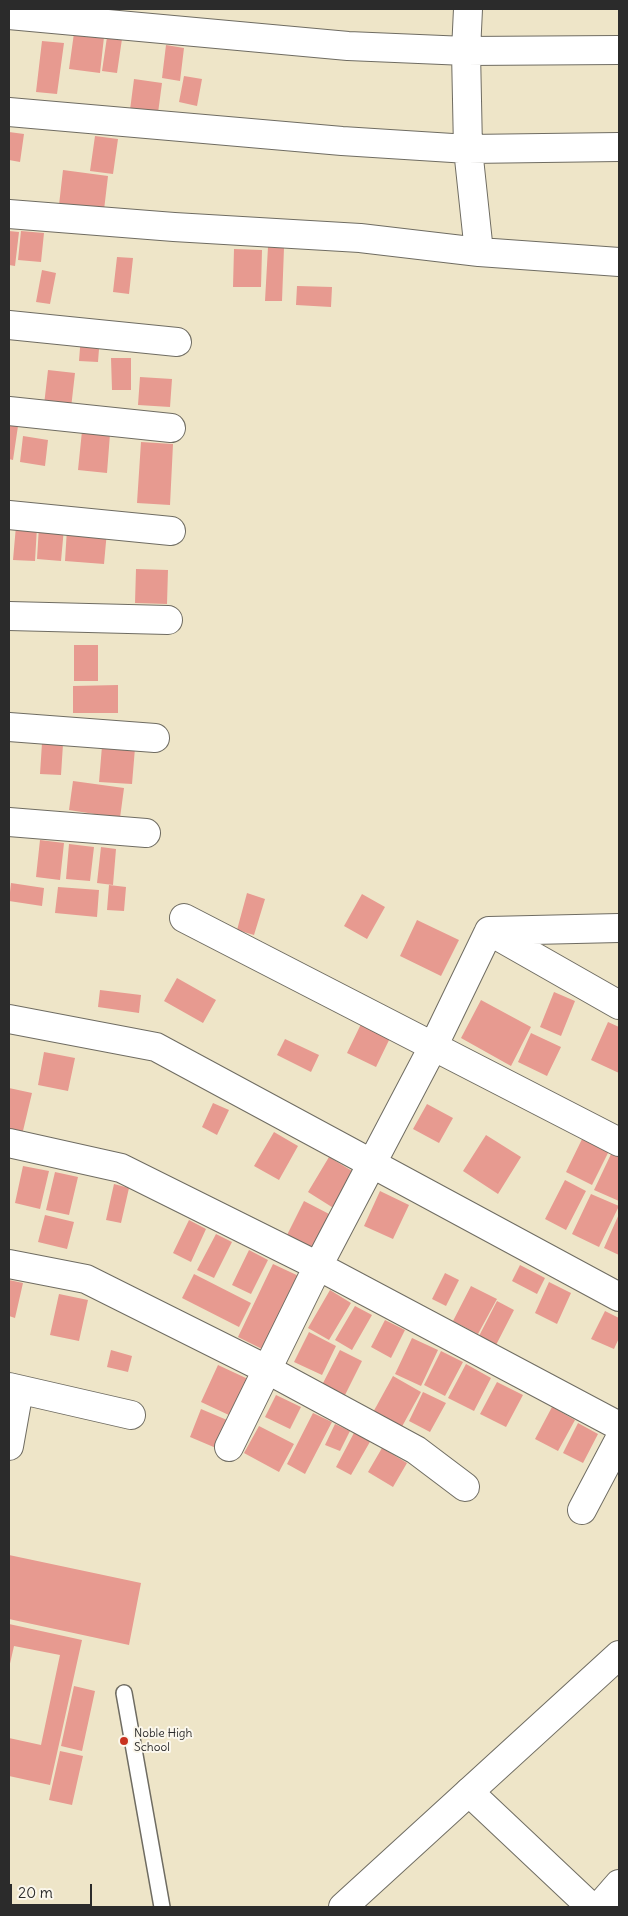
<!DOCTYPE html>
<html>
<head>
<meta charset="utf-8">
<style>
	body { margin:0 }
	#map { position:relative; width:628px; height:1916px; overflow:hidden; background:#eee5c8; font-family:Delius,sans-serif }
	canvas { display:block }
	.frame { position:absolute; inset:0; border:10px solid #2b2b2b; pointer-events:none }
	.scale { position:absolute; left:10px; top:1884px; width:82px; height:22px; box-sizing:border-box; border:2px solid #2b2b2b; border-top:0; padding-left:6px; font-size:15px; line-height:18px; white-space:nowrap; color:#2b2b2b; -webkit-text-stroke:4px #fbf7ec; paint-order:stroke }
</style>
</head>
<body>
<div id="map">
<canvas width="628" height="1916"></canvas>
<div class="frame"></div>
<div class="scale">20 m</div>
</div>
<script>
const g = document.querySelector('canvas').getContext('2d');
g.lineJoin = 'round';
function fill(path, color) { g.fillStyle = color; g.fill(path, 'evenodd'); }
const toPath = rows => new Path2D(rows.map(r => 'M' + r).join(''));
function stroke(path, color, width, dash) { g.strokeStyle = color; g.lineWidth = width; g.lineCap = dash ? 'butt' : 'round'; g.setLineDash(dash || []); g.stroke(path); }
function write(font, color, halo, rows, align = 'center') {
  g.font = font + ' Delius,sans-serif'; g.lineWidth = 4; g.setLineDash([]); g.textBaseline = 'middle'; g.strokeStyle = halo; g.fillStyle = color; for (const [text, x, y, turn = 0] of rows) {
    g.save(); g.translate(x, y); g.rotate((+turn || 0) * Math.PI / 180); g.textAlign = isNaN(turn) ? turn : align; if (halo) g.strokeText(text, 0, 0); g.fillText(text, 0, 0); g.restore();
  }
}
const building = toPath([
	[74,33,104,37,100,73,69,69],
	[107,37,122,39,117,73,102,71],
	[42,41,64,43,57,94,36,92],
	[166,45,184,48,180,81,162,78],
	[184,76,202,79,197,106,179,102],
	[134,79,162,83,158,113,130,110],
	[9,132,24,134,20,162,9,160],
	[95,136,118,139,113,174,90,171],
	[63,170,108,176,104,210,59,205],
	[9,231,19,232,15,266,9,265],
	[21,231,44,233,41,262,18,260],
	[268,247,284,248,282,301,265,301],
	[234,249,262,250,261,287,233,287],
	[117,257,133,258,129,294,113,292],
	[42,270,56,273,50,304,36,302],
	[297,286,332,287,331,307,296,305],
	[81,335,100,336,98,362,79,361],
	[111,358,131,358,131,390,112,390],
	[48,370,75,373,71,408,44,405],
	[140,377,172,379,170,407,138,405],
	[9,425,18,426,13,460,9,459],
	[82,431,110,434,107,473,78,470],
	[23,436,48,440,45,466,20,462],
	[141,442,173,444,170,505,137,503],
	[16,526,37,527,35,561,13,560],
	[39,526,64,528,61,561,37,559],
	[67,529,107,531,104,564,65,561],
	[136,569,168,570,167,604,135,603],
	[74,645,98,645,98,681,74,681],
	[118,685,118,713,73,713,73,686],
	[42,743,63,744,61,775,40,774],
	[102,746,135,748,132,784,99,782],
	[73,781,124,788,120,818,69,810],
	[40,840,64,843,60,880,36,877],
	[69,844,94,847,90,881,66,879],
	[101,847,116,849,113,885,97,883],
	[11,883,44,888,42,906,9,901],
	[109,885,126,887,124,911,107,910],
	[58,887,99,890,97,917,55,913],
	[247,893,265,899,254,935,237,930],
	[362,894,385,907,367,939,344,926],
	[417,920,459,940,441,976,400,956],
	[177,978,216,1000,203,1023,164,1001],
	[100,990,141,995,139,1013,98,1007],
	[554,992,575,1001,561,1036,540,1027],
	[481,1000,531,1027,511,1066,461,1038],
	[362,1022,391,1036,376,1067,347,1053],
	[608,1022,619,1027,619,1073,591,1060],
	[531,1033,561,1047,547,1076,518,1062],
	[285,1039,319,1055,311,1072,277,1055],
	[44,1052,75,1058,68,1091,38,1085],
	[9,1088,32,1093,22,1135,9,1132],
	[213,1103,229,1110,217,1135,202,1127],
	[427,1104,453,1118,439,1143,413,1129],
	[274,1132,298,1146,279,1180,254,1166],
	[486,1135,521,1157,498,1194,463,1171],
	[584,1135,610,1149,592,1185,566,1172],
	[612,1152,619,1156,619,1201,594,1190],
	[329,1157,357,1174,335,1209,308,1192],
	[23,1166,49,1171,40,1209,15,1203],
	[55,1172,78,1177,69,1215,46,1210],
	[565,1180,586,1191,566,1230,545,1219],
	[114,1184,129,1188,121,1223,106,1220],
	[380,1191,409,1205,393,1239,364,1226],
	[591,1194,619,1206,599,1247,572,1234],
	[304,1201,331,1215,311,1252,285,1239],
	[619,1214,619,1255,604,1248],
	[45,1215,74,1222,67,1249,38,1242],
	[189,1220,206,1229,191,1262,173,1253],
	[216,1234,232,1242,214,1278,197,1270],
	[249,1250,268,1260,251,1294,232,1285],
	[273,1264,303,1278,268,1352,238,1337],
	[520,1265,545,1278,537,1294,512,1281],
	[445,1273,459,1280,446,1306,432,1299],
	[194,1274,251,1303,239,1327,182,1298],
	[9,1280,23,1283,15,1318,9,1316],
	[549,1282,571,1293,557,1324,535,1313],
	[471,1286,497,1299,478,1334,453,1321],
	[330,1290,351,1303,329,1340,308,1328],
	[59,1294,88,1300,79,1341,50,1335],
	[497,1301,514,1310,496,1345,479,1336],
	[355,1306,372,1315,352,1350,335,1340],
	[605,1311,619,1318,619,1338,614,1349,591,1339],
	[385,1320,405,1330,391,1358,371,1347],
	[309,1332,336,1346,322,1375,294,1362],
	[412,1338,438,1350,421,1386,395,1374],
	[111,1350,132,1356,128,1372,107,1367],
	[340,1350,362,1361,344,1397,322,1385],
	[441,1351,463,1362,445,1396,424,1385],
	[466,1364,491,1378,474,1411,448,1398],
	[218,1365,248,1379,231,1416,201,1402],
	[393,1376,421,1392,399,1432,371,1416],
	[497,1382,523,1395,506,1427,480,1414],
	[423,1392,446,1403,430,1432,409,1421],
	[276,1395,301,1407,290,1429,265,1417],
	[552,1407,575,1420,558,1451,535,1439],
	[201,1409,227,1420,216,1448,190,1437],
	[313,1413,332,1422,305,1474,287,1464],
	[578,1423,598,1434,583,1463,563,1453],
	[335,1424,350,1431,340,1451,325,1445],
	[259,1426,294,1444,279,1472,244,1453],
	[355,1431,371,1440,351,1475,336,1467],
	[382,1448,407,1463,393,1487,368,1472],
	[9,1555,141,1583,129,1645,9,1619],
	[9,1624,82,1640,50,1785,9,1776,9,1738,41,1745,60,1655,14,1646,9,1668],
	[74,1686,95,1691,82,1751,61,1746],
	[60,1751,83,1756,72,1805,49,1800]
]);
const lane = toPath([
	[124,1693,162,1907]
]);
const street = toPath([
	[468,9,466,51,468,149,479,252],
	[9,15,348,46,466,51,619,50],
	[9,112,342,141,468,149,619,147],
	[9,214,174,227,360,238,479,252,619,262],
	[9,325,177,342],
	[9,411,171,428],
	[9,515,171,531],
	[9,616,168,620],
	[9,727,155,738],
	[9,822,146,833],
	[184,918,619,1142],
	[489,931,619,1005],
	[489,931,619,928],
	[9,1019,156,1047,619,1297],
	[9,1143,121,1168,318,1266,619,1426],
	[9,1264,86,1279,268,1370,416,1450,465,1487],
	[9,1387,131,1415],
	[9,1446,19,1390],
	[229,1447,318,1266,433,1047,489,931],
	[582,1510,619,1440],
	[469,1792,591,1907],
	[599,1907,619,1884]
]);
const secondary = toPath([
	[343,1907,619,1655]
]);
const markers = [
	[124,1741,5,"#c8321e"]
];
const poiNames = [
	["Noble High",134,1734],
	["School",134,1748]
];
fill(building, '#e79a90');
stroke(lane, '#6f6c62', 18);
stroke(street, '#6f6c62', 30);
stroke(secondary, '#6f6c62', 30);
stroke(lane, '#fff', 15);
stroke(street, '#fff', 28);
stroke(secondary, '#fff', 28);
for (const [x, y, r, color] of markers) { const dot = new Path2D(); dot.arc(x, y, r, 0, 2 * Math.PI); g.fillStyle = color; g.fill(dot); stroke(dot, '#fbf7ec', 2); }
write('12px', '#2b2b2b', '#fbf7ec', poiNames, 'left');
</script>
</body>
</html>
